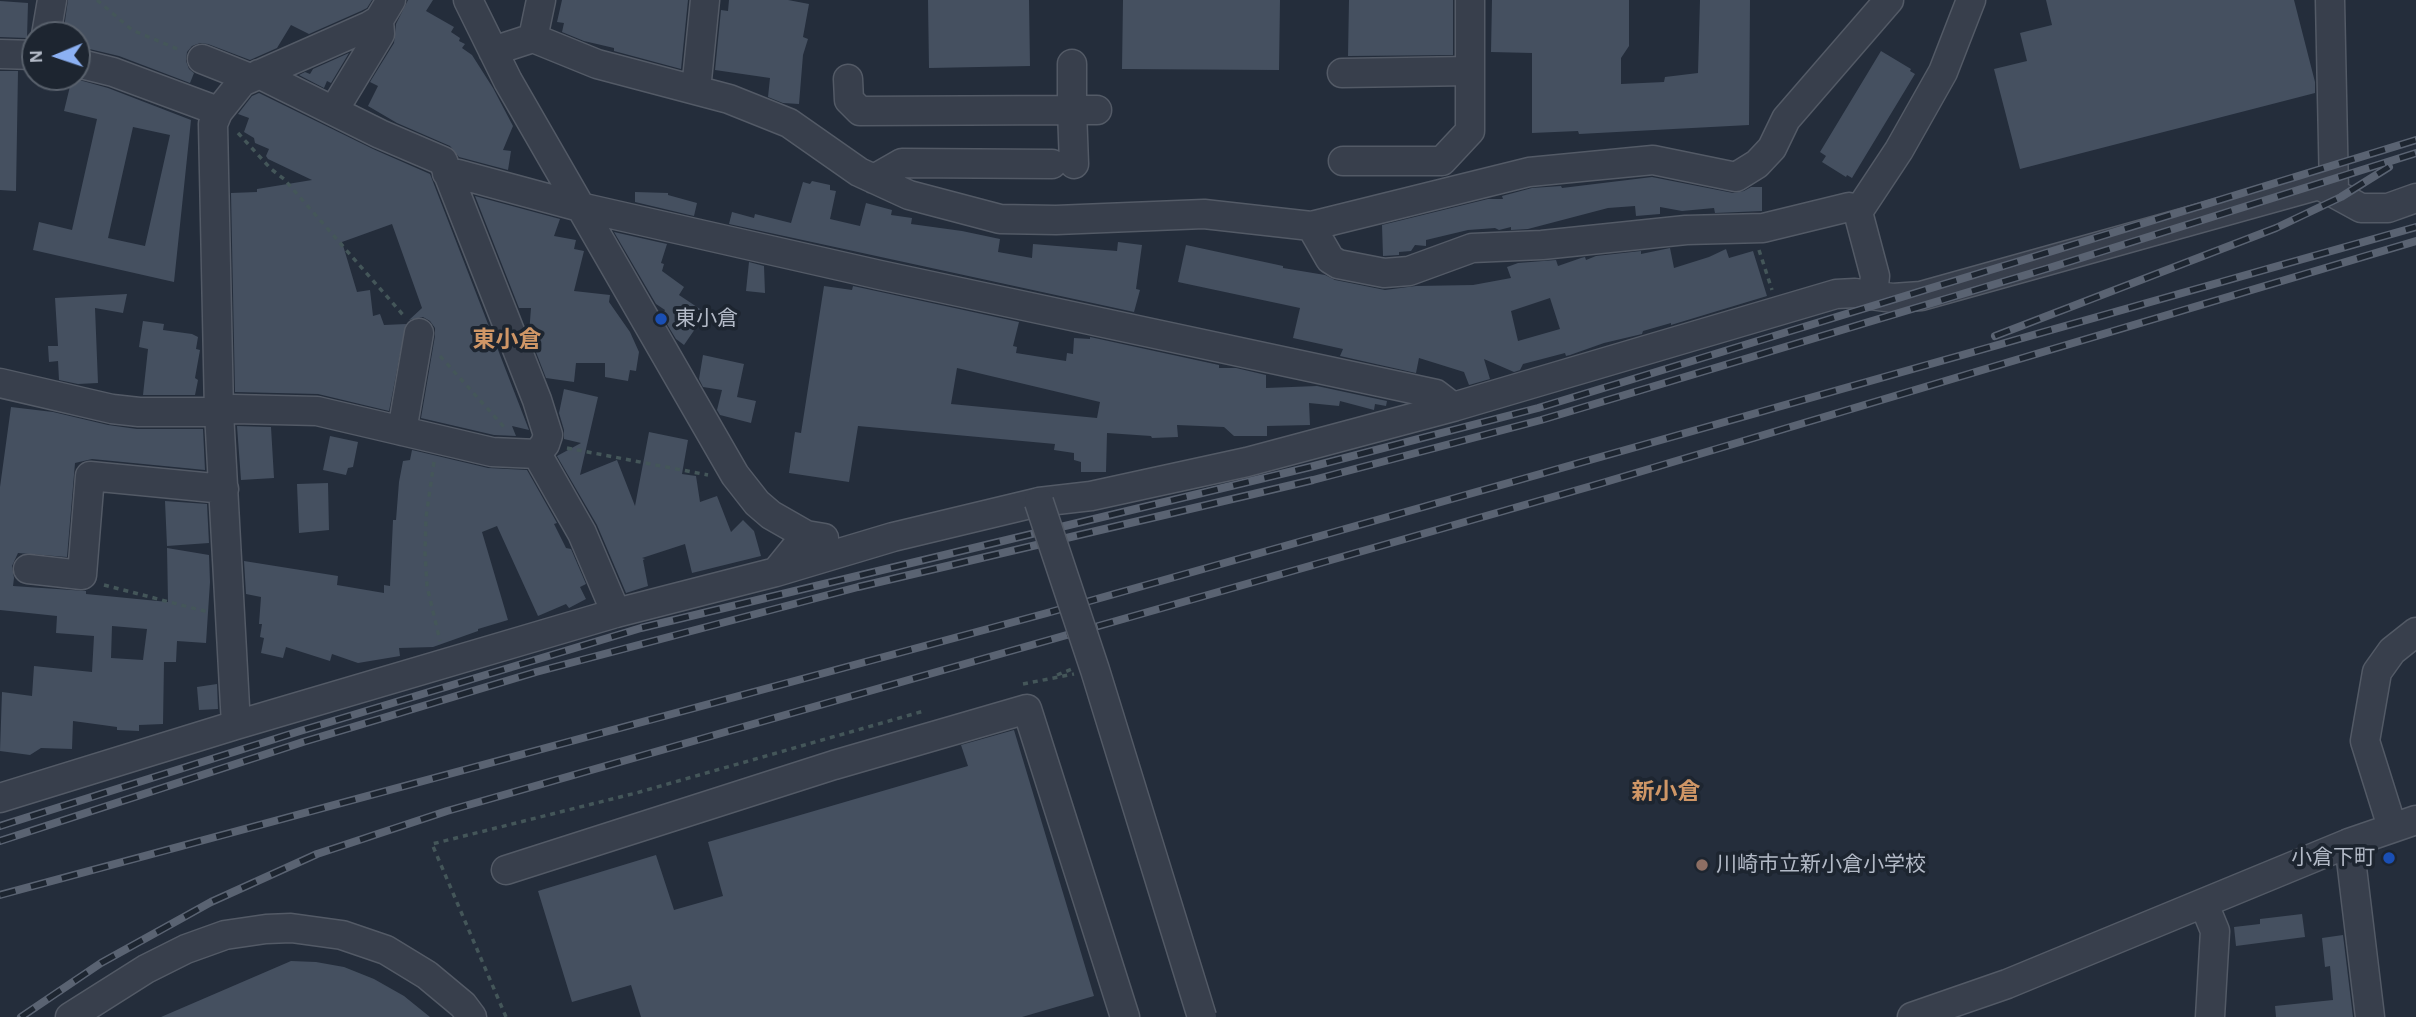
<!DOCTYPE html>
<html>
<head>
<meta charset="utf-8">
<style>
	body { margin:0 }
	#map { position:relative; width:2416px; height:1017px; overflow:hidden; background:#242d3b; font-family:"Alegreya Sans",sans-serif }
	canvas { display:block }
	.north { position:absolute; left:21px; top:21px; width:70px; height:70px; box-sizing:border-box; background:#1d2530; border:2px solid #59616c; border-radius:50%; rotate:268deg; font-size:19px; font-weight:700; line-height:28px; text-align:center; color:#b3bac7 }
	.north::after { content:''; display:block; margin:auto; width:24px; height:32px; background:#8cb1f3; clip-path:polygon(50% 0,100% 100%,50% 72%,0 100%) }
</style>
</head>
<body>
<div id="map">
<canvas width="2416" height="1017"></canvas>
<div class="north">N</div>
</div>
<script>
const g = document.querySelector('canvas').getContext('2d');
g.lineJoin = 'round';
function fill(path, color) { g.fillStyle = color; g.fill(path, 'evenodd'); }
const toPath = rows => new Path2D(rows.map(r => 'M' + r).join(''));
function stroke(path, color, width, dash) { g.strokeStyle = color; g.lineWidth = width; g.lineCap = dash ? 'butt' : 'round'; g.setLineDash(dash || []); g.stroke(path); }
function write(font, color, halo, rows, align = 'center') {
  g.font = font + ' "Alegreya Sans","Noto Sans JP",sans-serif'; g.lineWidth = 7; g.setLineDash([]); g.textBaseline = 'middle'; g.strokeStyle = halo; g.fillStyle = color; for (const [text, x, y, turn = 0] of rows) {
    g.save(); g.translate(x, y); g.rotate((+turn || 0) * Math.PI / 180); g.textAlign = isNaN(turn) ? turn : align; if (halo) g.strokeText(text, 0, 0); g.fillText(text, 0, 0); g.restore();
  }
}
const building = toPath([
	[68,0,372,0,367,8,361,11,309,34,291,25,277,48,250,60,208,44,200,43,192,46,187,52,186,61,189,69,194,73,190,83,119,56,81,47,77,35,63,35],
	[408,0,433,0,426,11,454,27,451,32,460,38,459,41,465,44,462,48,472,55,493,88,513,126,503,150,511,151,508,170,459,157,450,146,397,123,368,106,378,86,370,82,394,43,396,24],
	[562,0,688,0,681,69,614,51,614,48,584,41,562,32,564,23,557,22],
	[729,0,788,0,809,4,803,37,808,39,803,55,799,104,783,103,768,97,770,78,715,70,721,10,728,11],
	[928,0,1029,0,1030,66,929,68],
	[1123,0,1280,0,1279,70,1122,69],
	[1349,0,1453,0,1453,55,1348,56],
	[1492,0,1629,0,1629,46,1621,58,1621,84,1664,82,1665,77,1698,73,1700,0,1750,0,1749,125,1579,134,1578,131,1532,133,1532,53,1491,52],
	[2046,0,2294,0,2315,82,2315,93,2020,169,1994,69,2027,61,2020,33,2052,25],
	[0,1,28,3,27,38,0,37],
	[1881,51,1911,69,1910,71,1915,74,1852,178,1847,175,1846,177,1822,162,1826,156,1820,152],
	[349,53,331,83,327,81,324,88,299,75,305,72,310,74,313,69],
	[0,71,18,71,16,191,0,190],
	[72,78,108,88,191,120,174,282,33,250,39,222,72,230,97,119,64,111],
	[133,127,170,135,145,246,108,238],
	[259,93,373,149,430,174,529,430,512,426,516,436,494,435,421,418,435,336,435,328,430,321,423,317,409,320,422,308,392,224,342,242,357,292,370,290,373,316,380,314,384,325,406,324,389,411,318,394,235,392,231,193,257,192,257,189,312,180,268,159,266,156,269,149,255,143,254,138,244,132,249,118,238,114,252,96],
	[1652,177,1733,193,1744,191,1751,187,1762,187,1762,211,1715,213,1714,208,1682,211,1660,207,1660,214,1636,216,1635,206,1608,208,1528,229,1511,230,1511,227,1499,230,1495,228,1468,230,1426,240,1426,246,1415,245,1411,251,1399,252,1399,255,1383,256,1382,225,1488,199,1503,199,1502,196,1532,188,1561,186,1562,188],
	[812,181,830,185,830,190,836,191,830,219,860,226,866,203,892,210,891,215,912,218,911,224,962,231,1000,239,998,252,1032,258,1033,244,1117,251,1118,242,1142,245,1136,289,1140,290,1134,312,729,224,732,212,754,218,755,214,791,223,803,182,810,184],
	[635,192,668,193,668,195,697,203,694,216,635,202],
	[475,196,560,219,554,236,576,240,574,249,584,251,574,291,610,295,609,302,630,332,639,352,636,371,630,370,628,381,605,377,605,363,576,363,574,382,546,378,529,334,531,308,519,308],
	[614,232,667,244,661,263,664,264,662,271,684,287,679,295,706,313,684,345,676,339,662,316,665,310,656,304],
	[1186,245,1283,266,1283,268,1325,275,1335,280,1385,290,1416,286,1473,285,1511,278,1507,267,1518,263,1556,260,1558,266,1581,258,1585,257,1586,260,1596,256,1641,251,1641,254,1670,248,1674,268,1709,257,1726,249,1729,258,1753,251,1767,296,1671,325,1671,323,1643,331,1642,334,1604,343,1570,355,1566,356,1565,353,1523,364,1520,370,1514,372,1484,359,1490,379,1469,385,1464,372,1419,358,1416,373,1340,356,1343,349,1293,338,1300,308,1178,282],
	[1550,298,1560,329,1518,341,1511,311],
	[749,262,764,266,765,293,746,291],
	[824,286,852,290,853,286,1019,322,1013,346,1017,347,1016,353,1066,361,1067,353,1073,354,1074,338,1090,339,1090,337,1219,365,1219,368,1236,368,1266,375,1266,388,1317,386,1387,401,1386,406,1375,404,1374,410,1340,401,1339,406,1309,403,1310,425,1267,426,1267,436,1234,436,1224,427,1177,425,1178,437,1152,438,1151,436,1107,433,1106,472,1081,472,1081,462,1074,460,1074,453,1054,450,1055,444,858,426,849,482,789,473,795,432,801,433],
	[957,368,1100,402,1097,418,951,404],
	[127,294,123,313,95,308,98,383,78,384,59,380,58,361,49,362,48,346,58,346,55,298],
	[143,321,164,324,163,330,192,334,198,337,196,349,200,350,195,378,198,380,195,395,143,395,148,349,139,347],
	[703,355,744,364,737,397,756,401,751,423,720,415,717,410,722,390,703,387,699,379],
	[564,389,598,397,580,475,617,460,635,506,649,432,688,440,682,474,696,476,700,502,717,496,731,532,743,520,754,531,761,556,692,573,685,544,642,558,645,559,643,560,648,586,626,593,597,525,557,456,581,443,564,439,564,430,559,413],
	[11,407,53,412,108,425,137,429,203,429,205,470,92,459,75,463,67,557,18,553,12,566,14,578,13,586,86,591,86,594,168,602,167,548,209,555,210,582,206,643,177,641,176,662,164,662,163,724,139,725,139,731,117,730,117,727,73,721,72,749,41,748,30,755,0,751,2,692,32,696,34,666,92,672,94,636,56,633,57,616,0,610,0,487],
	[112,626,147,629,143,660,111,658],
	[237,426,271,427,274,478,241,480],
	[330,436,358,442,353,467,348,468,346,475,323,470],
	[412,450,488,468,527,470,557,523,554,524,566,548,571,549,586,584,580,587,586,599,569,608,566,604,538,616,497,526,482,532,508,620,478,629,478,631,433,647,399,648,400,656,358,663,332,654,330,661,286,647,283,658,261,653,264,638,260,637,262,624,259,624,261,597,246,594,244,561,338,576,337,585,384,593,384,585,390,586,393,520,396,520,399,482,403,461,410,460],
	[328,483,329,530,299,533,297,484],
	[165,501,207,504,209,543,167,546],
	[217,684,218,709,199,710,197,687],
	[1014,730,1094,996,1022,1017,641,1017,631,985,572,1002,538,891,656,855,674,910,723,896,708,842,968,766,961,745],
	[2302,914,2305,937,2236,946,2234,927,2260,924,2260,919],
	[2343,935,2353,1017,2276,1017,2275,1006,2333,1000,2330,966,2325,967,2322,938],
	[291,961,316,962,344,967,374,979,404,996,430,1017,161,1017]
]);
const path = toPath([
	[97,0,132,30,180,50],
	[238,133,271,169,284,179,404,316],
	[1759,250,1772,290],
	[440,356,505,428],
	[567,448,708,475],
	[434,462,426,517,425,553,427,586,440,641],
	[104,585,208,612],
	[1057,675,1072,669],
	[1023,684,1074,674],
	[506,1017,432,844,636,793,924,711]
]);
const minor = toPath([
	[468,0,508,81,735,475,757,503,771,515,806,535,824,538],
	[2330,0,2334,191],
	[46,35,52,0],
	[533,38,541,0],
	[493,51,533,38,597,64,729,99,789,123,859,172,909,195,1000,219,1056,220,1204,214,1311,226,1529,172,1653,160,1736,177,1757,164,1772,148,1786,119,1889,0],
	[0,54,35,55],
	[202,59,250,78],
	[77,63,113,72,218,111],
	[1342,73,1470,71],
	[259,74,380,134,443,161,537,400,548,435,545,444,537,454],
	[848,79,849,100,860,111,1072,110,1072,64],
	[696,90,705,0],
	[334,110,380,34,379,20],
	[1343,161,1442,161,1470,131,1470,0],
	[1074,164,1072,110,1097,110],
	[447,173,458,174,580,207,880,275,1436,394,1453,407],
	[874,179,902,163,1052,164],
	[1858,212,1899,150,1943,72,1971,0],
	[1311,226,1330,259,1338,264,1384,273,1409,271,1472,248,1542,245,1686,230,1763,228,1849,207,1858,212,1875,276,1873,295],
	[0,383,112,409,139,412,219,412,234,409,317,411,492,452,537,454,582,533,616,613],
	[402,431,419,333],
	[28,569,82,575,90,476,224,489],
	[776,572,893,537,1039,502,1091,496,1247,462,1453,407,1836,294,1855,293,1893,298,1921,296,2319,185,2361,208,2388,208,2416,198],
	[236,725,219,412,213,124,218,112,242,82,369,26,379,20,391,0],
	[0,798,236,725,616,613,776,572,806,535],
	[2392,827,2365,741,2377,672,2392,651,2416,632],
	[2349,843,2370,1017],
	[506,870,834,765,1027,709,1125,1017],
	[2204,904,2215,931,2210,1017],
	[70,1017,146,969,186,949,225,935,266,929,291,928,342,935,386,950,427,975,463,1005,472,1017],
	[1912,1017,2007,984,2349,843,2416,820]
]);
const rail = toPath([
	[1995,336,2276,228,2341,197,2389,167],
	[0,826,300,731,641,628,1310,467,1538,408,2416,140],
	[0,841,303,742,536,672,858,587,1313,480,1541,420,2049,268,2416,153],
	[0,895,1047,613,2416,227],
	[21,1017,101,963,211,902,317,854,447,811,1602,483,2416,241]
]);
const minorBridge = toPath([
	[1039,502,1095,670,1202,1017]
]);
const markers = [
	[661,319,7,"#1a4fb4"],
	[2389,858,7,"#1a4fb4"],
	[1702,865,7,"#8d6e63"]
];
const poiNames = [
	["東小倉",675,319],
	["小倉下町",2375,858,"right"],
	["川崎市立新小倉小学校",1716,865]
];
const neighbourhoodNames = [
	["東小倉",507,340],
	["新小倉",1666,792]
];
fill(building, '#455060');
stroke(minor, '#535a66', 31);
stroke(path, '#445659', 3.5, [5, 5]);
stroke(minor, '#383f4c', 28);
stroke(rail, '#5a6372', 8);
stroke(rail, '#1d2530', 5, [16]);
stroke(minorBridge, '#535a66', 31, []);
stroke(minorBridge, '#383f4c', 28);
for (const [x, y, r, color] of markers) { const dot = new Path2D(); dot.arc(x, y, r, 0, 2 * Math.PI); g.fillStyle = color; g.fill(dot); stroke(dot, '#1d2530', 2.5); }
write('21px', '#b3bac7', '#1d2530', poiNames, 'left');
write('bold 23px', '#cf9666', '#1d2530', neighbourhoodNames);
</script>
</body>
</html>
